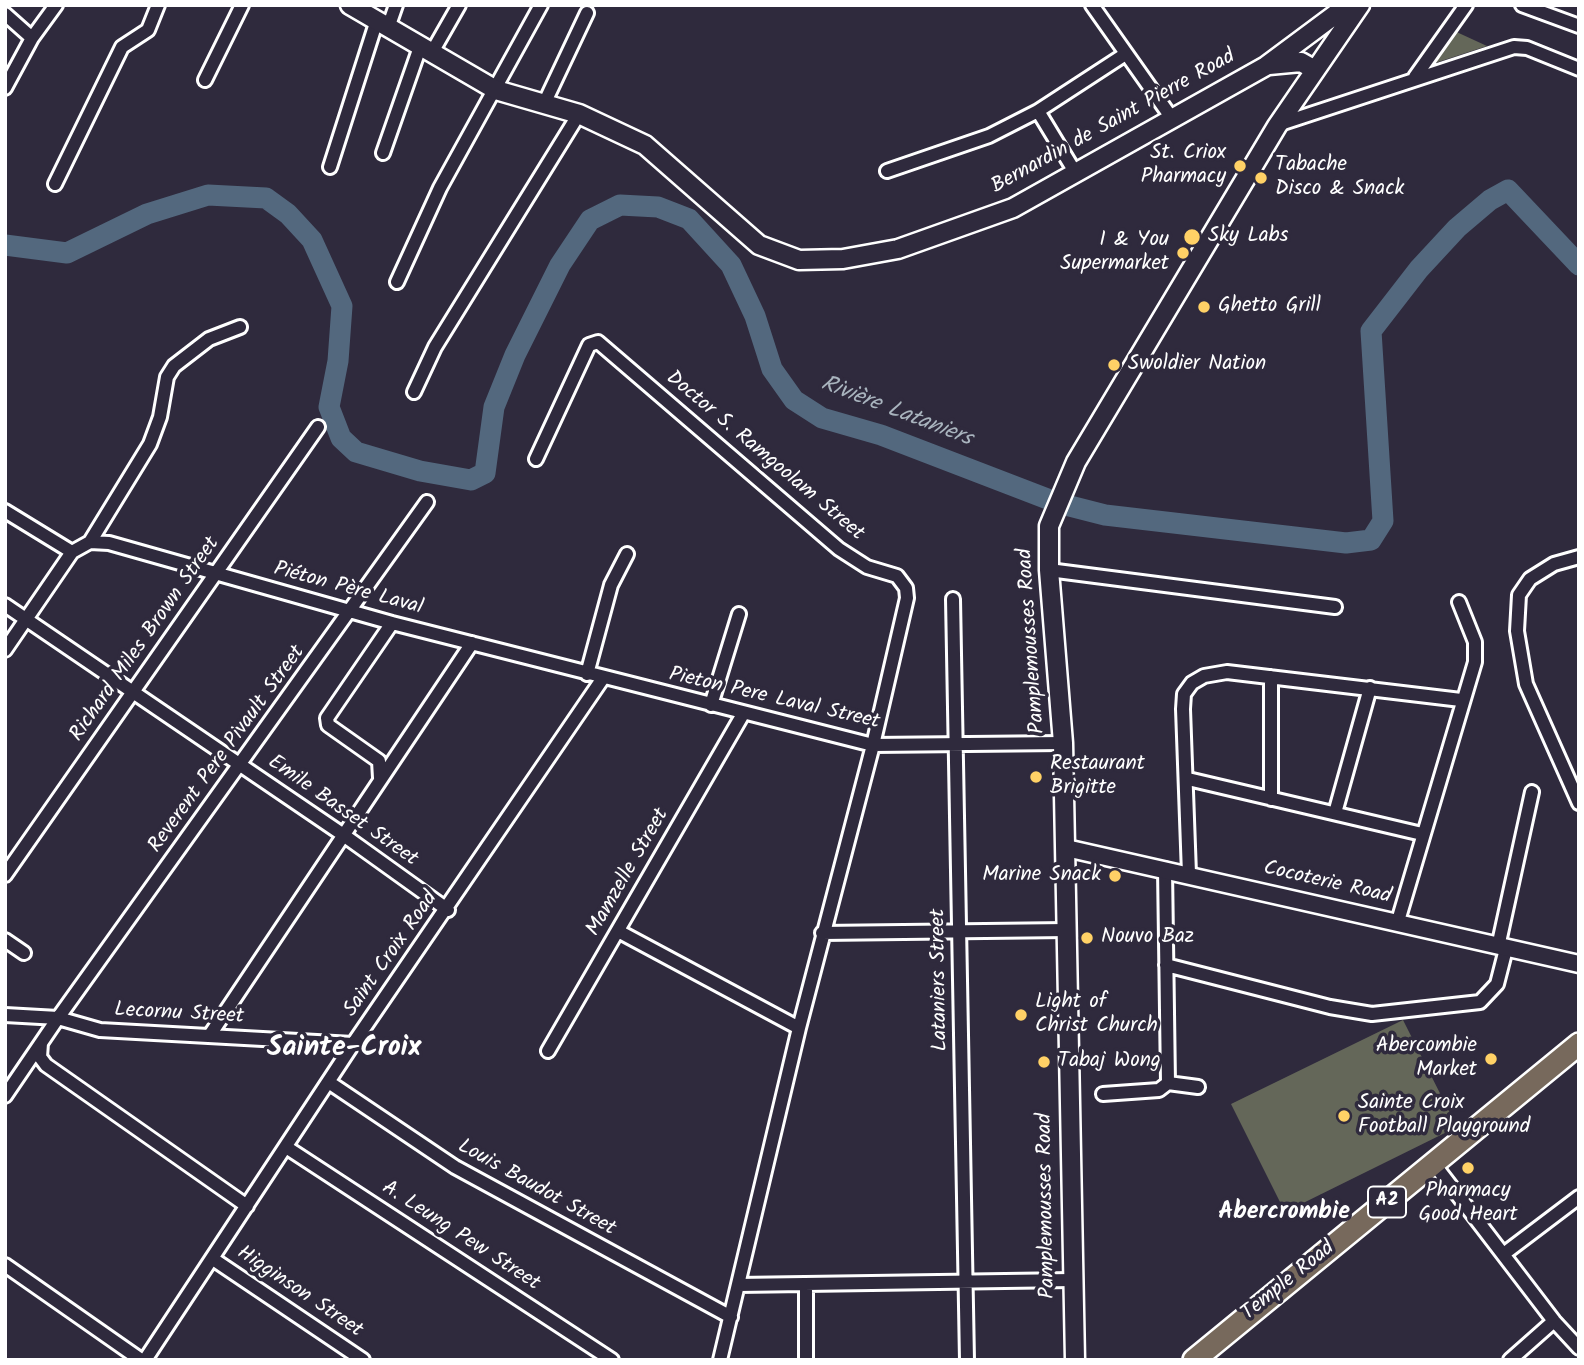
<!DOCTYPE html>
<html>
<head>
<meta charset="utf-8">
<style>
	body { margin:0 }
	#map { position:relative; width:1584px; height:1365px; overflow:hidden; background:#2f2a3d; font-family:Kalam,sans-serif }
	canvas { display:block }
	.frame { position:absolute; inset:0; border:7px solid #fff; pointer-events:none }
</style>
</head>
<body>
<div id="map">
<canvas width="1584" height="1365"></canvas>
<div class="frame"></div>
</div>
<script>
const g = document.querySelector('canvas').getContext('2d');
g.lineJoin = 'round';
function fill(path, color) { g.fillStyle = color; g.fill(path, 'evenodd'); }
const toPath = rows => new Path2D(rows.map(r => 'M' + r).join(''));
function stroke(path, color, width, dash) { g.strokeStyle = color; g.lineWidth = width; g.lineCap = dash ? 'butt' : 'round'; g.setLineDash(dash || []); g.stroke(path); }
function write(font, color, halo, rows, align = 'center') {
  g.font = font + ' Kalam,sans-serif'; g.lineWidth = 7; g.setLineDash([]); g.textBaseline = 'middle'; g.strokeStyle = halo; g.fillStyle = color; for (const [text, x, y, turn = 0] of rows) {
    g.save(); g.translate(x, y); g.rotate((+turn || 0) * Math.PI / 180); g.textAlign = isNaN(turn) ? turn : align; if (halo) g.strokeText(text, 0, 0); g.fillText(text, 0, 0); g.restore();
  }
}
const green = toPath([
	[1450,29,1487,46,1429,65],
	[1403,1020,1457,1127,1285,1212,1231,1104]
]);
const river = toPath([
	[5,245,67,253,147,214,208,195,266,198,288,214,312,240,342,306,338,361,329,407,341,438,356,452,420,471,471,480,485,473,494,407,515,355,560,265,590,220,620,205,658,207,689,219,731,265,755,316,772,369,794,400,822,418,881,435,1058,503,1105,515,1346,543,1371,540,1383,521,1371,331,1419,269,1457,228,1490,200,1508,190,1579,265]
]);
const minor = toPath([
	[1092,5,1171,117],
	[1522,5,1579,26],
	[5,14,32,38],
	[388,28,396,5],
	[431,54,459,5],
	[1415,77,1466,5],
	[205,80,242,5],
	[5,88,32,38,56,5],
	[544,104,587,13],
	[1038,111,1075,172],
	[1277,125,1514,47,1527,48,1579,69],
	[383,153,420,47],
	[330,167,377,20],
	[887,171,989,136,1038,111,1124,55],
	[55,184,122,47,148,30,158,5],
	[397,282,440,188,541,5],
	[414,392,435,347,579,114],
	[536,459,589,345,598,342,839,549,867,567,897,576,906,588,907,598,873,745,799,1028,720,1360],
	[5,511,72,552],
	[90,542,150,444,160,417,167,377,174,366,209,339,240,327],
	[1579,557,1554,564,1530,579,1519,595,1517,631,1526,684,1579,803],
	[1049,570,1335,607],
	[953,599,967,1360],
	[5,605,342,834,448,910],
	[5,650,72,552,90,542,109,543,392,623,873,745,1063,743],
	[587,674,611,585,627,554],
	[1271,677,1271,799],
	[711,705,739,614],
	[380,778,379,761,328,725,327,718,392,623],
	[1188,779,1422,834],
	[1335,813,1370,688],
	[1189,874,1183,709,1184,694,1192,683,1204,676,1227,672,1461,700],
	[5,875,318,427],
	[1398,921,1475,662,1475,642,1459,602],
	[618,931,799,1028],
	[822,933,1067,930],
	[5,940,24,953],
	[1498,947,1532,792],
	[1166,965,1330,1007,1372,1014,1480,1002,1497,984,1506,949],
	[5,1015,58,1018,100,1030,353,1044],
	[210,1035,472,643],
	[41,1043,40,1057,46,1065,247,1206],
	[548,1051,743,714],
	[330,1083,455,1167,731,1317],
	[1168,1083,1198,1087],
	[1103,1094,1159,1090,1168,1083,1165,869],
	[5,1096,58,1018,427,502],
	[286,1147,612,1360],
	[1434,1164,1554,1321,1579,1348],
	[1505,1253,1579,1197],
	[213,1259,363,1360],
	[5,1265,141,1360],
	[738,1285,1072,1280],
	[145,1360,353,1044,603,678],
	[806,1360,806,1284],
	[1510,1360,1554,1321]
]);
const tertiary = toPath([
	[1066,848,1579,964]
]);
const secondary = toPath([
	[350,5,496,90,579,114,645,145,759,245,799,260,843,259,898,249,1013,208,1266,66,1348,5],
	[1269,65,1301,62,1315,70],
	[1075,1360,1063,743,1049,570,1049,526,1076,462,1277,126,1360,5]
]);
const primary = toPath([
	[1194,1360,1579,1044]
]);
const markers = [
	[1240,166,7,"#ffd166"],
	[1261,178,7,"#ffd166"],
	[1192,237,9,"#ffd166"],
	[1183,253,7,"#ffd166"],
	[1204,307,7,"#ffd166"],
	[1114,365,7,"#ffd166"],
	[1036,777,7,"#ffd166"],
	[1115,876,7,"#ffd166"],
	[1087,938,7,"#ffd166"],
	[1021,1015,7,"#ffd166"],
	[1491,1059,7,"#ffd166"],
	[1044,1062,7,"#ffd166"],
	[1344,1116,7,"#ffd166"],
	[1468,1168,7,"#ffd166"]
];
const shields = [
	[1387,1202,38]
];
const shieldNames = [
	["A2",1387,1202]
];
const streetNames = [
	["Bernardin de Saint Pierre Road",1114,123,-29],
	["Doctor S. Ramgoolam Street",764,457,40],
	["Piéton Père Laval",348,590,15],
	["Richard Miles Brown Street",146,640,-55],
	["Pamplemousses Road",1033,641,-94],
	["Pieton Pere Laval Street",774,700,13],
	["Reverent Pere Pivault Street",228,750,-54],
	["Emile Basset Street",342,812,35],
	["Mamzelle Street",629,873,-60],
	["Cocoterie Road",1327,884,13],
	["Saint Croix Road",392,955,-55],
	["Lataniers Street",941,980,-91],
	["Lecornu Street",179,1015,3],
	["Louis Baudot Street",536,1189,29],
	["Pamplemousses Road",1048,1206,-91],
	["A. Leung Pew Street",460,1237,33],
	["Temple Road",1289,1282,-39],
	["Higginson Street",299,1293,34]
];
const poiNames = [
	["St. Criox",1226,154,"right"],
	["Pharmacy",1226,178,"right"],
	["Tabache",1275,166],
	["Disco & Snack",1275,190],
	["Sky Labs",1208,237],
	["I & You",1169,241,"right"],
	["Supermarket",1169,265,"right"],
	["Ghetto Grill",1218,307],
	["Swoldier Nation",1128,365],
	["Restaurant",1050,765],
	["Brigitte",1050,789],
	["Marine Snack",1101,876,"right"],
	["Nouvo Baz",1101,938],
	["Light of",1035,1003],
	["Christ Church",1035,1027],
	["Abercombie",1477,1047,"right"],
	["Market",1477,1071,"right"],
	["Tabaj Wong",1058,1062],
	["Sainte Croix",1358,1104],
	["Football Playground",1358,1128],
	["Pharmacy",1468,1192,"center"],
	["Good Heart",1468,1216,"center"]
];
const waterNames = [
	["Rivière Lataniers",896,413,21]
];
const quarterNames = [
	["Abercrombie",1284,1214]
];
const districtNames = [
	["Sainte-Croix",344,1050]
];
fill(green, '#646759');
stroke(river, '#53687e', 21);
stroke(minor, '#fff', 18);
stroke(tertiary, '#fff', 21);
stroke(secondary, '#fff', 23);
stroke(primary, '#fff', 26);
stroke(minor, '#2f2a3d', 12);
stroke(tertiary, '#2f2a3d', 16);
stroke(secondary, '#2f2a3d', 18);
stroke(primary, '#77695c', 21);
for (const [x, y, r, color] of markers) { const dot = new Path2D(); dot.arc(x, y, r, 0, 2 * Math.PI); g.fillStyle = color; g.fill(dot); stroke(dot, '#2f2a3d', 2.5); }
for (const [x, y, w] of shields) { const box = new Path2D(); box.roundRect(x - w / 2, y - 15.5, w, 31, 5); g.fillStyle = '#2f2a3d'; g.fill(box); stroke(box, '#fff', 2); }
write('bold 19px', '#fff', null, shieldNames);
write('21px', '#fff', '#2f2a3d', streetNames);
write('21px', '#fff', '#2f2a3d', poiNames, 'left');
write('italic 23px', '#a9b4be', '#2f2a3d', waterNames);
write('bold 24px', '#fff', '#2f2a3d', quarterNames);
write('bold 28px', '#fff', '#2f2a3d', districtNames);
</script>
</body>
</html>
